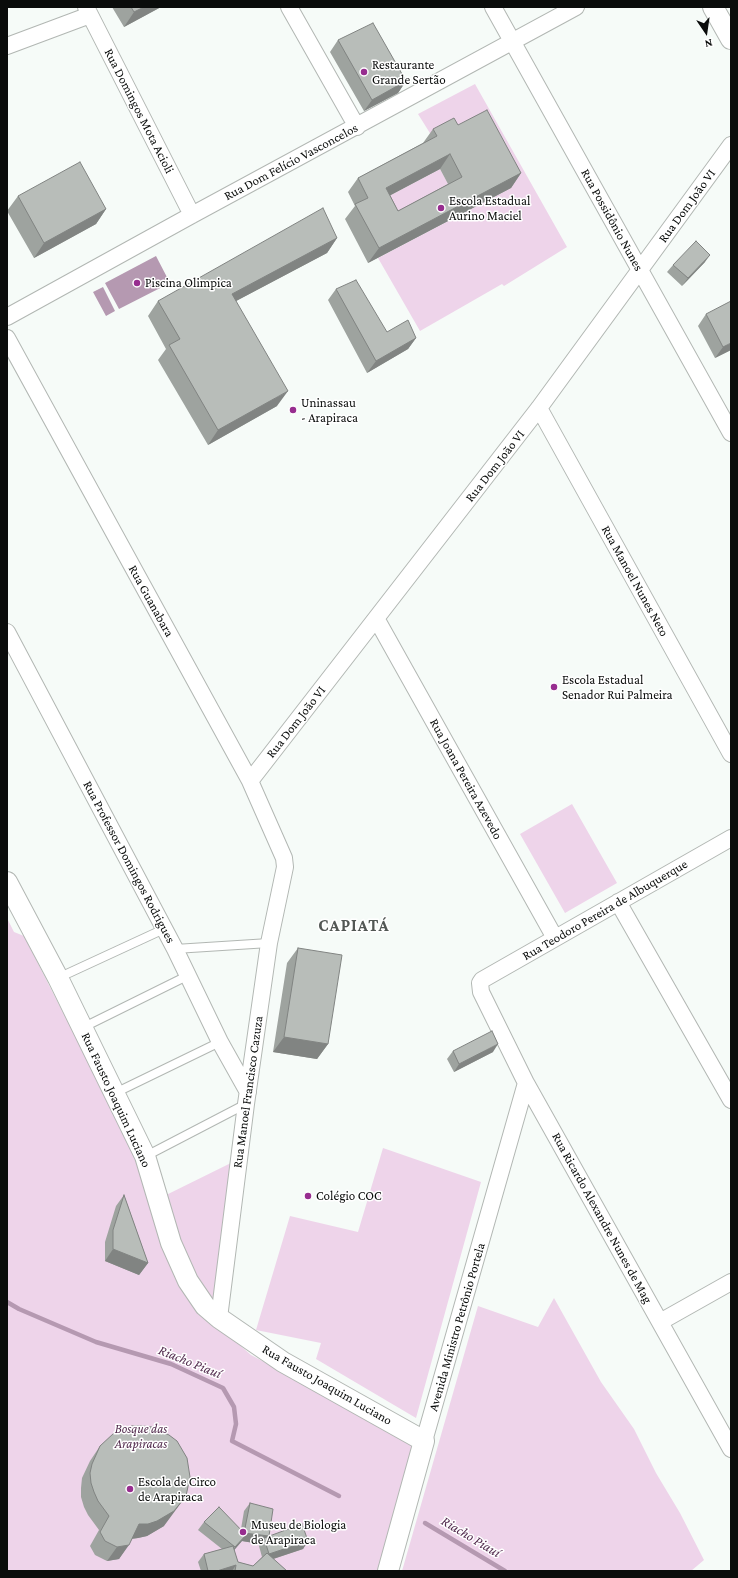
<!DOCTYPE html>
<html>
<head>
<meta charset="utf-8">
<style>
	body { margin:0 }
	#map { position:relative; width:738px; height:1578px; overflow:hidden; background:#f6fbf8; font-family:"Crimson Pro",serif }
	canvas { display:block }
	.frame { position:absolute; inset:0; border:8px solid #0a0c0b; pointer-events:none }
	.north { position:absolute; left:686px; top:12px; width:40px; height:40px; -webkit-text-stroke:3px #fff; paint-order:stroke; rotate:167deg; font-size:11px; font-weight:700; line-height:16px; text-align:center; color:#0a0c0b }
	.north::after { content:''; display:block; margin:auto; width:14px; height:18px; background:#0a0c0b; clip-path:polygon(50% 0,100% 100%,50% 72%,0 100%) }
</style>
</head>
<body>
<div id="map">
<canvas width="738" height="1578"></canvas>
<div class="frame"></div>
<div class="north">N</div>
</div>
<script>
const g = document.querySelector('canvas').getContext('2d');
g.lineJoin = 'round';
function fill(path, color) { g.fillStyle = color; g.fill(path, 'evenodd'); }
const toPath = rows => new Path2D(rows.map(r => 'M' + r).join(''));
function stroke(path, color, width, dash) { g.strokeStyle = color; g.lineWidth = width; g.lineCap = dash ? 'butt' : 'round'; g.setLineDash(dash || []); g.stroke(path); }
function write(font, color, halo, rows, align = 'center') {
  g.font = font + ' "Crimson Pro",serif'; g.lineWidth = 3; g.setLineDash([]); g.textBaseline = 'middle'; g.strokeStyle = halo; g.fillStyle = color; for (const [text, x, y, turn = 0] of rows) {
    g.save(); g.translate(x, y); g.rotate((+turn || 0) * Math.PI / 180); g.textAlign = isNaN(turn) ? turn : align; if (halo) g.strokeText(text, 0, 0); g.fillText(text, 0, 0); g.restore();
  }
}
const green = toPath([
	[475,84,567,247,504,286,502,284,420,331,378,258,511,188,433,138,418,114],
	[440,169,452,191,388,225,376,203],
	[572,804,617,883,565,913,520,834],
	[7,918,14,932,24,936,137,1158,191,1302,251,1355,418,1443,381,1571,7,1571],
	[383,1148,481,1182,416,1418,316,1359,321,1343,256,1330,290,1216,358,1232],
	[239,1159,219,1318,205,1306,158,1199],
	[554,1298,601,1382,634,1429,656,1473,680,1513,704,1560,691,1571,402,1571,478,1306,538,1327]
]);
const water = toPath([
	[156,256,170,283,119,309,105,283],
	[103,287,115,311,106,316,93,292]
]);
const stream = toPath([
	[7,1302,19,1309,96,1342,171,1364,223,1388,234,1407,236,1424,232,1441,339,1496],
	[425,1523,505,1571]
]);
const service = toPath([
	[175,949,269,943],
	[58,978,164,929],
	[82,1028,187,976],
	[115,1093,220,1042],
	[146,1156,246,1104]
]);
const minor = toPath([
	[86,7,192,215],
	[289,7,357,127],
	[493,7,731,433],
	[7,46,90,15],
	[7,317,192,215,576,7],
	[7,338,250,781,284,858,285,867,269,943,246,1104,219,1318],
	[539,408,731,754],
	[377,620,555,938],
	[7,632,175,949,220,1042,248,1092],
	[250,781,539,408,731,145],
	[731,838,482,980,480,983,481,992,526,1083,731,1449],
	[618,902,731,1100],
	[660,1322,731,1282],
	[424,1441,526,1083]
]);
const tertiary = toPath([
	[713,7,731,39],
	[7,882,58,978,145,1156,171,1243,188,1281,205,1306,219,1318,283,1362,424,1441,388,1571]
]);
const wall = toPath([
	[112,7,161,7,124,27],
	[338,40,406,81,398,93,364,111,330,52],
	[458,125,521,173,511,188,368,263,345,219,355,206,348,192,358,178,423,143,433,129],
	[440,169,448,184,398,211,390,195],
	[18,196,106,209,96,224,34,258,7,211],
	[337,238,327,253,236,301,277,406,208,445,158,360,166,349,148,316,158,301],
	[705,262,682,286,667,272,673,265],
	[336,289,387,332,416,338,408,349,367,373,328,300],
	[706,314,731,350,715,358,698,326],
	[298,948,328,1044,317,1059,273,1052,287,963],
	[453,1051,493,1052,454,1072,447,1059],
	[124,1195,148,1263,139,1275,105,1261,105,1242,116,1206],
	[100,1446,164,1526,147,1536,138,1538,132,1539,119,1559,107,1561,95,1555,90,1546,99,1530,88,1515,84,1507,81,1497,81,1488,82,1478,90,1461],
	[250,1503,269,1536,308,1541,303,1549,273,1559,287,1571,201,1571,198,1562,204,1554,222,1549,198,1530,204,1522,241,1529,244,1511],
	[242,1541,260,1544,259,1546,262,1557,253,1566,238,1562,234,1550]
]);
const shadedWall = toPath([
	[144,7,161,7,124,27,134,12],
	[406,81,398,93,364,111,372,100],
	[450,154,440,169,376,203,386,188],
	[521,173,511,188,368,263,379,248],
	[106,209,96,224,34,258,44,243],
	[337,238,327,253,221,309,232,294],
	[710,255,705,262,682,286,688,278],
	[416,338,408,349,367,373,376,361],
	[731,343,731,350,715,358,723,347],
	[288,391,277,406,208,445,218,430],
	[284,1037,328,1044,317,1059,273,1052],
	[498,1044,493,1052,454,1072,459,1064],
	[113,1249,148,1263,139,1275,105,1261],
	[186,1496,164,1526,147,1536,138,1538,129,1539,139,1524],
	[244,1533,269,1536,264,1538,260,1544,242,1541,230,1555],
	[308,1541,303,1549,264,1562,269,1554],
	[129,1545,119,1559,107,1561,117,1547],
	[236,1565,232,1571,217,1571]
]);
const building = toPath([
	[131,7,144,7,134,12,131,7],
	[373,23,406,81,372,100,338,40,373,23],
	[487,110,521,173,379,248,355,204,368,198,358,178,437,136,433,129,454,118,458,125,487,110],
	[450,154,462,177,398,211,386,188,450,154],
	[80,162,106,209,44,243,18,196,80,162],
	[323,208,337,238,232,294,288,391,218,430,169,345,180,339,158,301,323,208],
	[696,241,710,255,688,278,673,265,696,241],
	[356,280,387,332,408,320,416,338,376,361,336,289,356,280],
	[731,301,731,343,723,347,706,314,731,301],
	[298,948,342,955,328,1044,284,1037,298,948],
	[492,1031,498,1044,459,1064,453,1051,492,1031],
	[124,1195,148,1263,113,1249,113,1230,124,1195],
	[132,1426,142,1426,152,1427,169,1435,177,1441,187,1458,190,1477,186,1496,174,1511,157,1521,148,1524,139,1524,129,1545,117,1547,105,1541,100,1532,109,1516,98,1501,94,1492,91,1483,90,1473,92,1464,100,1446,114,1433,132,1426],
	[250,1503,273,1509,269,1536,244,1533,250,1503],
	[219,1507,246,1535,235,1547,204,1522,219,1507],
	[302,1524,308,1541,269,1554,264,1538,302,1524],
	[233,1546,238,1562,253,1566,267,1553,287,1571,235,1571,236,1565,217,1571,208,1571,204,1554,233,1546]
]);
const markers = [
	[364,72,4,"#972d8f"],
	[441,208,4,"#972d8f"],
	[137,283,4,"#972d8f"],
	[293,410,4,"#972d8f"],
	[554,687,4,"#972d8f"],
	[308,1196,4,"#972d8f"],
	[130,1489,4,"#972d8f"],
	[243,1532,4,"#972d8f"]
];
const poiNames = [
	["Restaurante",372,65],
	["Grande Sertão",372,80],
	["Escola Estadual",449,201],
	["Aurino Maciel",449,216],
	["Piscina Olimpica",145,283],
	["Uninassau",301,403],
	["- Arapiraca",301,418],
	["Escola Estadual",562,680],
	["Senador Rui Palmeira",562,695],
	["Colégio COC",316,1196],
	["Escola de Circo",138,1482],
	["de Arapiraca",138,1497],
	["Museu de Biologia",251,1525],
	["de Arapiraca",251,1540]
];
const streetNames = [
	["Rua Domingos Mota Acioli",139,111,63],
	["Rua Dom Felício Vasconcelos",291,162,-28],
	["Rua Dom João VI",687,206,-54],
	["Rua Possidônio Nunes",612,220,61],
	["Rua Dom João VI",495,466,-52],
	["Rua Manoel Nunes Neto",635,581,61],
	["Rua Guanabara",151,601,61],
	["Rua Dom João VI",296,722,-52],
	["Rua Joana Pereira Azevedo",466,779,61],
	["Rua Professor Domingos Rodrigues",129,862,62],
	["Rua Teodoro Pereira de Albuquerque",605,910,-30],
	["Rua Manoel Francisco Cazuza",248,1092,-82],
	["Rua Fausto Joaquim Luciano",116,1100,65],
	["Rua Ricardo Alexandre Nunes de Mag",602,1218,61],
	["Avenida Ministro Petrônio Portela",457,1327,-74],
	["Rua Fausto Joaquim Luciano",327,1385,30]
];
const parkNames = [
	["Bosque das",141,1429],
	["Arapiracas",141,1444]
];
const waterNames = [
	["Riacho Piauí",190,1362,22],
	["Riacho Piauí",471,1537,31]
];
const districtNames = [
	["CAPIATÁ",354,926]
];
fill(green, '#eed4ea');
fill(water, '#b599b1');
stroke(stream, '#b599b1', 4.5);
stroke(service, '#b2b7b3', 10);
stroke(minor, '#b2b7b3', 18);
stroke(tertiary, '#b2b7b3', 22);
stroke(service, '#fff', 8);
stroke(minor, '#fff', 16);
stroke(tertiary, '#fff', 20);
fill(wall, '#9ea39f');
fill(shadedWall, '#818482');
fill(building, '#b8bdb9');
stroke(building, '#818482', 1);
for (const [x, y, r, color] of markers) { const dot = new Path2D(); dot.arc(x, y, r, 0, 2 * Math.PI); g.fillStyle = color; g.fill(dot); stroke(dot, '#fff', 1.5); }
write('13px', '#0a0c0b', '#fff', poiNames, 'left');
write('13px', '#0a0c0b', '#fff', streetNames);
write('italic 13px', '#532c4e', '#fff', parkNames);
write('italic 14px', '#532c4f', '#fff', waterNames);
g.letterSpacing = '1px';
write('bold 17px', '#525754', '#fff', districtNames);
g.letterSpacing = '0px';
</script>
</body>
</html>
